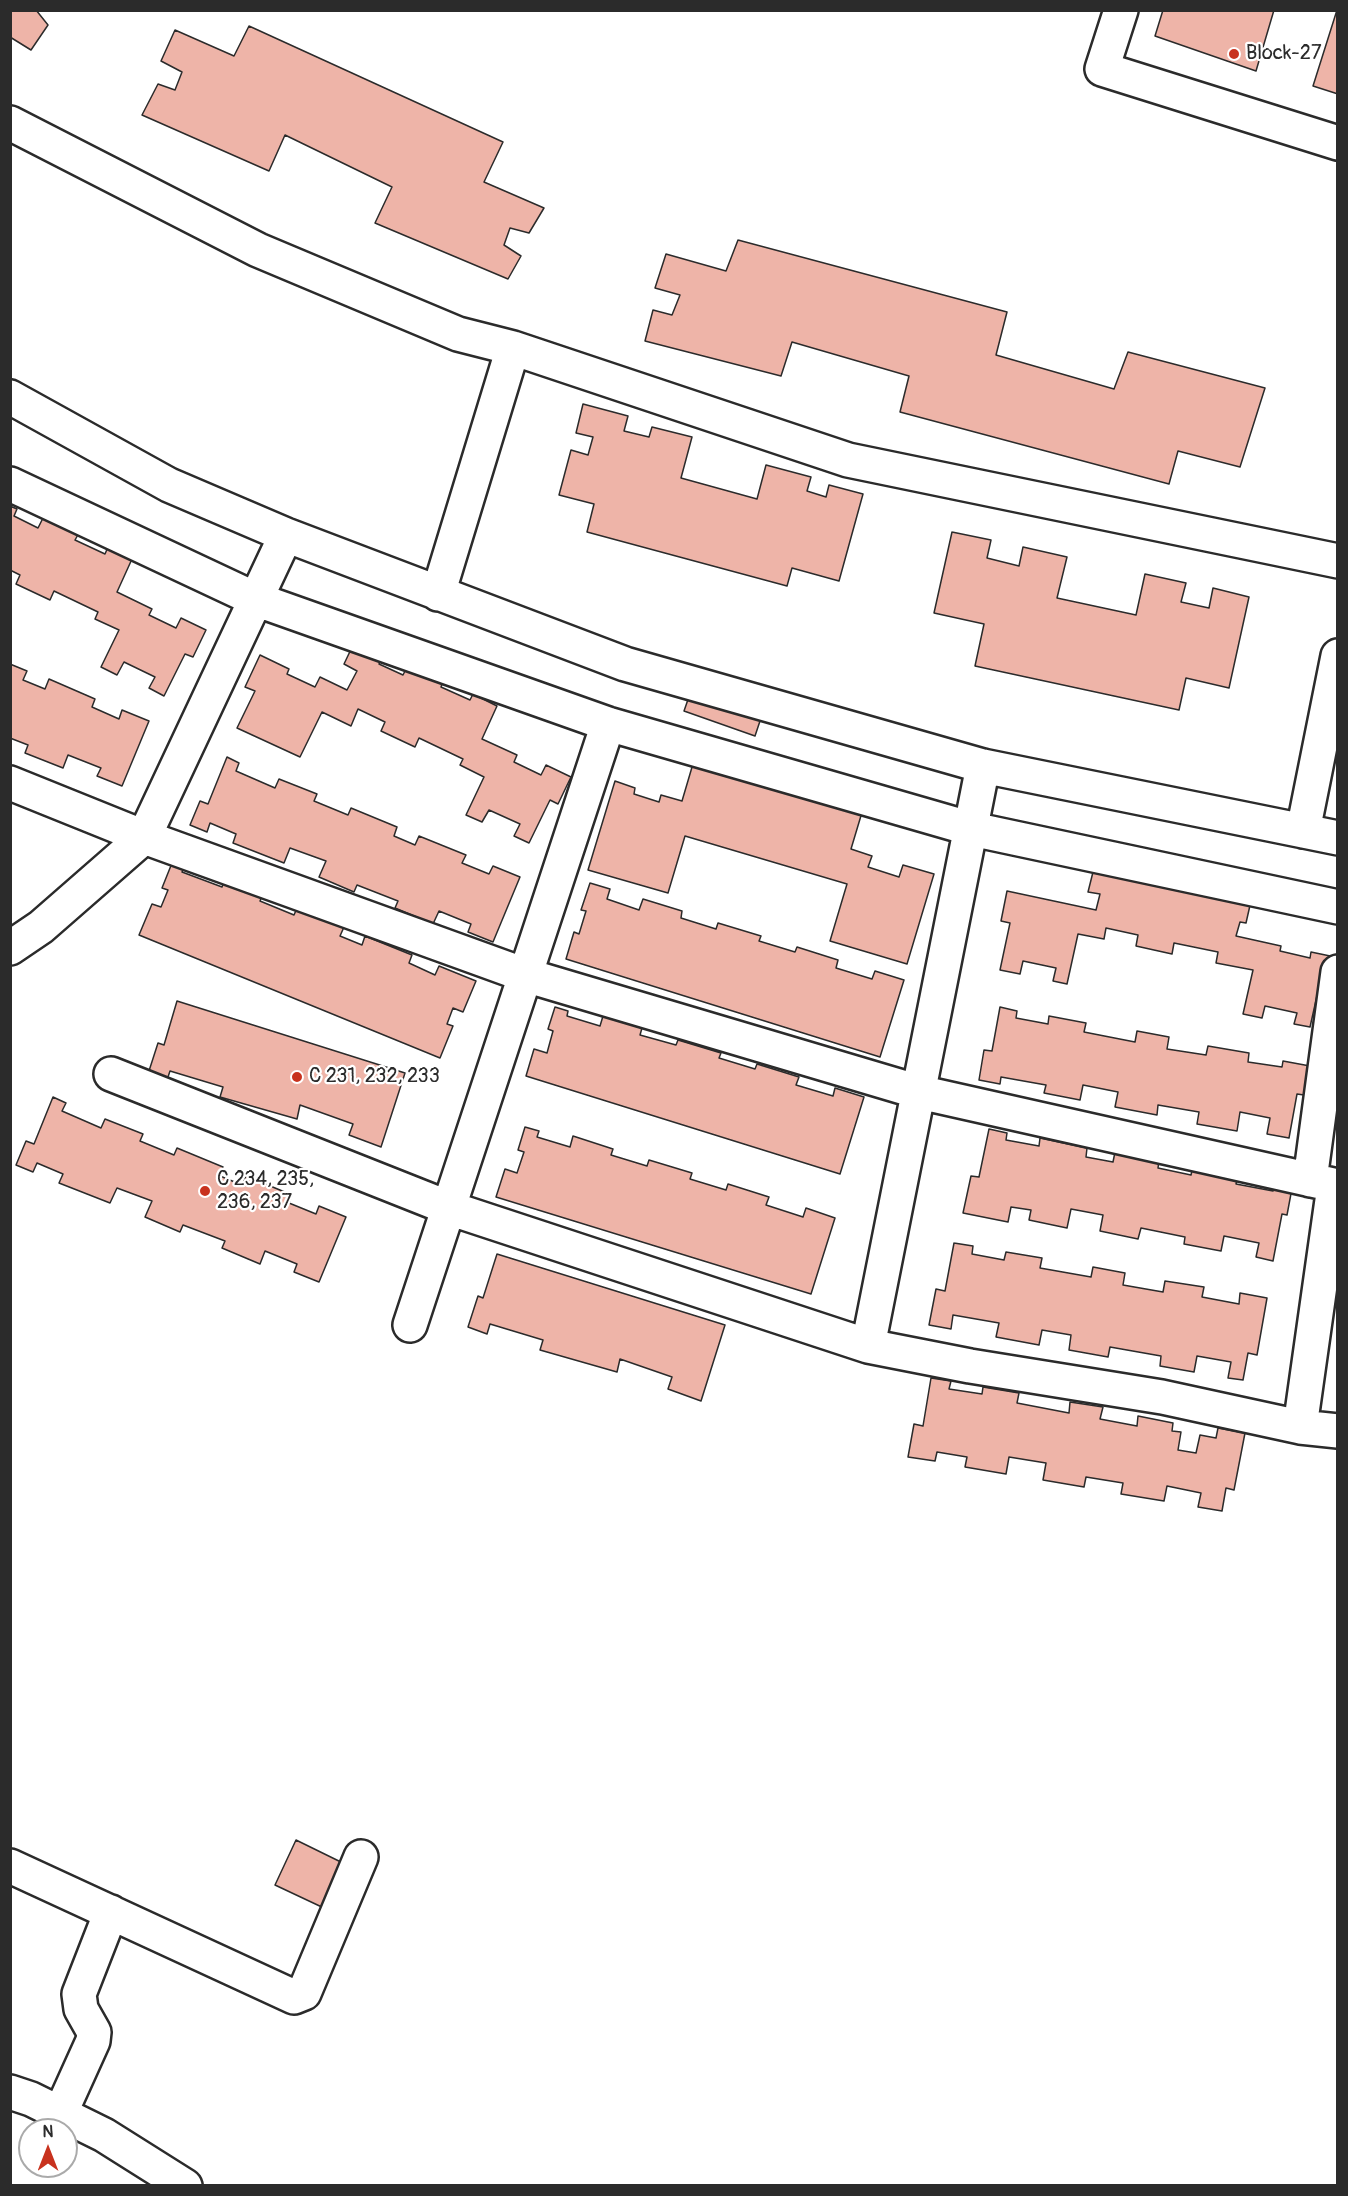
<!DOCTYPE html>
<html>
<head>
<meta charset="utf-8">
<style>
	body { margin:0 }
	#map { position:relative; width:1348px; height:2196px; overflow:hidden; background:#fff; font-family:Pangolin,sans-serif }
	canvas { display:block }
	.frame { position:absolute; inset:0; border:12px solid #2b2b2b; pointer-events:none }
	.north { position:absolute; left:18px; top:2118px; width:60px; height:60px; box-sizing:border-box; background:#fff; border:2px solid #aaa; border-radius:50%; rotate:0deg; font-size:16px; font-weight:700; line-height:24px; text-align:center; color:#2b2b2b }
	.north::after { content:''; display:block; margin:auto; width:21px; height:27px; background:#c8321e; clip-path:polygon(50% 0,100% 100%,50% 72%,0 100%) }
</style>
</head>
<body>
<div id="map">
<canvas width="1348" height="2196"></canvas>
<div class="frame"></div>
<div class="north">N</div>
</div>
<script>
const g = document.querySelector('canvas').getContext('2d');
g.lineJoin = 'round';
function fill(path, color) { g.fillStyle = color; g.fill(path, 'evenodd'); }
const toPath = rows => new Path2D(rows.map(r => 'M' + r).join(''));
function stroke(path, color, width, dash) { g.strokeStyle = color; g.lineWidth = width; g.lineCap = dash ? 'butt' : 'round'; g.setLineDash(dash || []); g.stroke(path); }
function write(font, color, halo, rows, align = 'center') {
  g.font = font + ' Pangolin,sans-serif'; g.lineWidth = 4.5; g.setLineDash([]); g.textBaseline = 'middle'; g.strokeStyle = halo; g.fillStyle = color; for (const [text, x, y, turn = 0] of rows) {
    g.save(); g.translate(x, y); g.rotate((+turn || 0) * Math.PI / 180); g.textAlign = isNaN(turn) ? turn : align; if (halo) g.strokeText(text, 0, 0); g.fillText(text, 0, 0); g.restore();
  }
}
const building = toPath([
	[10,10,36,10,48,25,31,50,10,37,10,10],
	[1163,10,1274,10,1256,71,1155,36,1163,10],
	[1337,10,1338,10,1338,94,1313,86,1337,10],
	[249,26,503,142,484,182,544,208,529,233,510,228,504,245,521,256,508,279,375,223,392,187,285,135,269,171,142,115,158,84,175,90,182,72,161,61,175,30,234,56,249,26],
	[738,240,1007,312,996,355,1114,389,1128,352,1265,388,1240,467,1178,451,1169,484,900,412,909,376,792,342,781,376,645,341,653,310,672,315,680,295,655,288,666,254,726,271,738,240],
	[583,404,628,416,624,431,649,437,652,427,692,437,681,478,757,499,766,465,811,477,807,491,826,497,829,485,863,494,839,581,792,568,787,586,587,532,594,504,559,495,571,450,588,455,593,437,576,433,583,404],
	[10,506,17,509,14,516,38,528,44,516,79,533,75,540,105,554,108,547,132,559,117,592,152,609,149,615,176,628,181,618,206,630,193,657,185,654,164,696,149,688,155,677,124,662,117,675,101,667,119,630,95,619,98,612,54,591,50,600,16,584,20,575,10,570,10,506],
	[952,532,991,540,987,558,1019,566,1023,547,1067,557,1057,598,1136,615,1145,574,1186,583,1181,602,1209,608,1213,588,1249,597,1229,688,1186,678,1179,710,975,666,984,624,934,613,952,532],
	[354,643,382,657,379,664,403,675,409,663,444,679,441,687,470,700,473,694,497,706,482,739,517,755,514,762,541,775,546,765,571,777,558,804,550,800,529,843,514,836,520,824,489,810,482,822,466,815,484,777,460,765,463,759,419,738,415,747,381,731,385,722,358,709,351,726,322,712,300,757,237,728,255,691,245,687,260,655,289,669,287,674,315,687,320,677,347,690,357,671,344,664,354,643],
	[10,664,27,671,23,680,45,689,49,679,95,699,92,707,119,719,122,710,149,721,122,786,97,776,101,768,68,755,63,768,25,753,28,745,10,738,10,664],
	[692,688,763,712,755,736,684,711,692,688],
	[227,757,239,763,236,771,275,788,279,779,317,794,314,801,348,815,351,808,397,827,394,836,415,845,419,836,466,855,462,863,489,874,493,866,520,877,493,942,468,932,471,924,439,911,433,924,395,908,398,901,357,885,354,892,319,877,326,861,290,848,284,863,233,843,236,834,210,823,207,832,190,825,200,801,208,804,227,757],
	[695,757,723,765,720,774,748,782,750,774,863,809,851,849,872,856,868,867,899,877,903,865,934,874,907,964,830,941,847,884,685,836,668,893,588,870,615,781,635,788,634,794,659,802,661,795,682,801,695,757],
	[174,858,186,863,182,872,222,887,225,879,263,894,260,901,294,915,297,908,344,927,340,936,362,945,365,936,412,955,409,963,435,975,439,966,476,981,463,1012,453,1008,447,1024,453,1026,440,1058,139,935,152,904,161,907,168,890,162,888,174,858],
	[1096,860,1253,892,1246,923,1240,922,1236,936,1281,946,1280,951,1310,958,1311,952,1335,957,1328,989,1319,987,1310,1027,1294,1024,1297,1013,1265,1006,1262,1018,1243,1014,1253,970,1216,963,1218,952,1174,943,1172,954,1136,946,1138,935,1106,928,1104,939,1078,934,1067,984,1053,981,1056,968,1023,961,1020,974,1000,970,1010,923,1001,921,1007,891,1096,910,1100,894,1088,892,1096,860],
	[590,883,610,889,607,899,639,910,643,899,682,911,681,918,716,929,718,923,761,936,759,941,795,952,797,947,838,960,836,968,872,979,875,971,904,980,880,1057,566,959,574,932,579,934,586,911,581,910,590,883],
	[177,1001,405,1073,381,1147,349,1135,353,1124,300,1105,297,1119,220,1097,223,1087,170,1071,167,1080,148,1074,158,1043,164,1045,177,1001],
	[555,1007,568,1011,567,1016,600,1026,603,1016,642,1028,640,1035,676,1045,678,1040,721,1053,719,1058,755,1069,757,1064,799,1077,796,1085,833,1096,835,1088,864,1097,840,1174,526,1076,534,1049,547,1053,553,1031,548,1029,555,1007],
	[1000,1007,1017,1011,1016,1018,1048,1024,1049,1016,1086,1023,1084,1032,1135,1042,1137,1031,1169,1037,1167,1049,1206,1055,1208,1046,1249,1053,1248,1062,1282,1067,1283,1061,1310,1066,1304,1095,1297,1094,1289,1138,1267,1134,1270,1118,1240,1112,1237,1131,1197,1124,1199,1112,1158,1105,1157,1115,1115,1107,1118,1092,1083,1085,1080,1100,1044,1093,1046,1085,1001,1077,1000,1084,979,1080,984,1050,992,1051,1000,1007],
	[53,1097,66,1103,62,1111,101,1128,105,1119,143,1134,140,1141,174,1155,177,1148,223,1167,220,1176,242,1185,246,1176,292,1195,289,1203,316,1214,319,1206,346,1217,319,1282,294,1272,297,1264,265,1251,260,1264,222,1248,225,1241,183,1225,180,1232,145,1217,152,1201,117,1188,110,1203,59,1183,63,1174,37,1163,33,1172,16,1165,26,1141,34,1144,53,1097],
	[525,1127,539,1131,537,1137,570,1147,573,1136,613,1149,611,1155,647,1166,649,1160,692,1173,690,1179,726,1190,728,1184,769,1197,766,1205,803,1217,806,1208,835,1218,811,1294,496,1197,505,1169,517,1173,524,1152,518,1150,525,1127],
	[989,1129,1007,1133,1006,1140,1039,1146,1040,1138,1087,1148,1086,1157,1113,1162,1115,1152,1159,1160,1158,1168,1191,1175,1193,1166,1238,1175,1236,1184,1273,1191,1275,1179,1293,1183,1287,1215,1282,1214,1273,1261,1256,1257,1259,1243,1224,1236,1221,1251,1184,1244,1185,1237,1141,1228,1138,1239,1100,1231,1103,1215,1071,1209,1067,1228,1029,1220,1031,1210,1011,1207,1008,1222,963,1213,971,1176,979,1177,989,1129],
	[954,1243,973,1246,972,1254,1004,1260,1006,1252,1042,1258,1040,1268,1091,1277,1093,1267,1125,1273,1123,1285,1163,1292,1165,1281,1204,1287,1202,1297,1239,1304,1240,1293,1267,1298,1257,1355,1248,1353,1243,1380,1228,1378,1231,1362,1197,1356,1194,1372,1160,1366,1161,1356,1110,1347,1108,1357,1069,1350,1071,1335,1042,1330,1039,1345,996,1337,999,1323,953,1315,951,1329,929,1325,936,1289,945,1291,954,1243],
	[497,1254,725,1325,701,1401,668,1389,672,1377,620,1359,617,1372,540,1350,543,1340,490,1324,487,1334,468,1327,478,1296,483,1298,497,1254],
	[931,1378,951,1381,949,1389,982,1394,983,1387,1019,1393,1017,1403,1069,1413,1070,1402,1103,1407,1100,1419,1137,1426,1138,1416,1173,1423,1172,1431,1181,1432,1178,1450,1196,1453,1200,1435,1216,1438,1218,1428,1245,1433,1234,1490,1226,1488,1222,1511,1198,1507,1201,1493,1167,1486,1164,1501,1121,1494,1123,1483,1086,1477,1084,1487,1043,1480,1046,1463,1009,1457,1006,1474,965,1467,967,1457,937,1452,935,1461,908,1457,914,1424,923,1426,931,1378],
	[296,1840,347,1865,326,1909,275,1885,296,1840]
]);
const minor = toPath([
	[1121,10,1102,69,1338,143],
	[10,123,258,250,458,334,513,348,848,460,1338,561],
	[10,397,169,485,286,535,625,664,983,766,1338,838],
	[10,484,255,599,608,724,972,829,1338,907],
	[286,535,144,837,525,975,919,1092,1338,1186],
	[438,594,513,348],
	[983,766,868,1346,970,1366,1162,1397,1300,1427,1338,1431],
	[10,783,144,837,41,927,10,948],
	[1303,831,1338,656],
	[111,1074,449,1208,868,1346],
	[1310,1180,1338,972],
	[410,1325,608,724],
	[1300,1427,1334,1186],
	[10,1866,294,1997,304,1993,361,1857],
	[10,2092,31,2099,104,2135,185,2186],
	[60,2114,93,2041,94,2032,81,2009,79,1994,111,1912]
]);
const markers = [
	[1234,54,6,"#c8321e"],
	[297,1077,6,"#c8321e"],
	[205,1191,6,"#c8321e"]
];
const poiNames = [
	["Block-27",1246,54],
	["C 231, 232, 233",309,1077],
	["C 234, 235,",217,1180],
	["236, 237",217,1203]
];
fill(building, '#eeb4a8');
stroke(building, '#2b2b2b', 1.5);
stroke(minor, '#2b2b2b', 38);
stroke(minor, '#fff', 33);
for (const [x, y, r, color] of markers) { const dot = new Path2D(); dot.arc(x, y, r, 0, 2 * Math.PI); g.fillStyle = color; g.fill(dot); stroke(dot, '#fff', 2); }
write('20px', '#2b2b2b', '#fff', poiNames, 'left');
</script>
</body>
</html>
